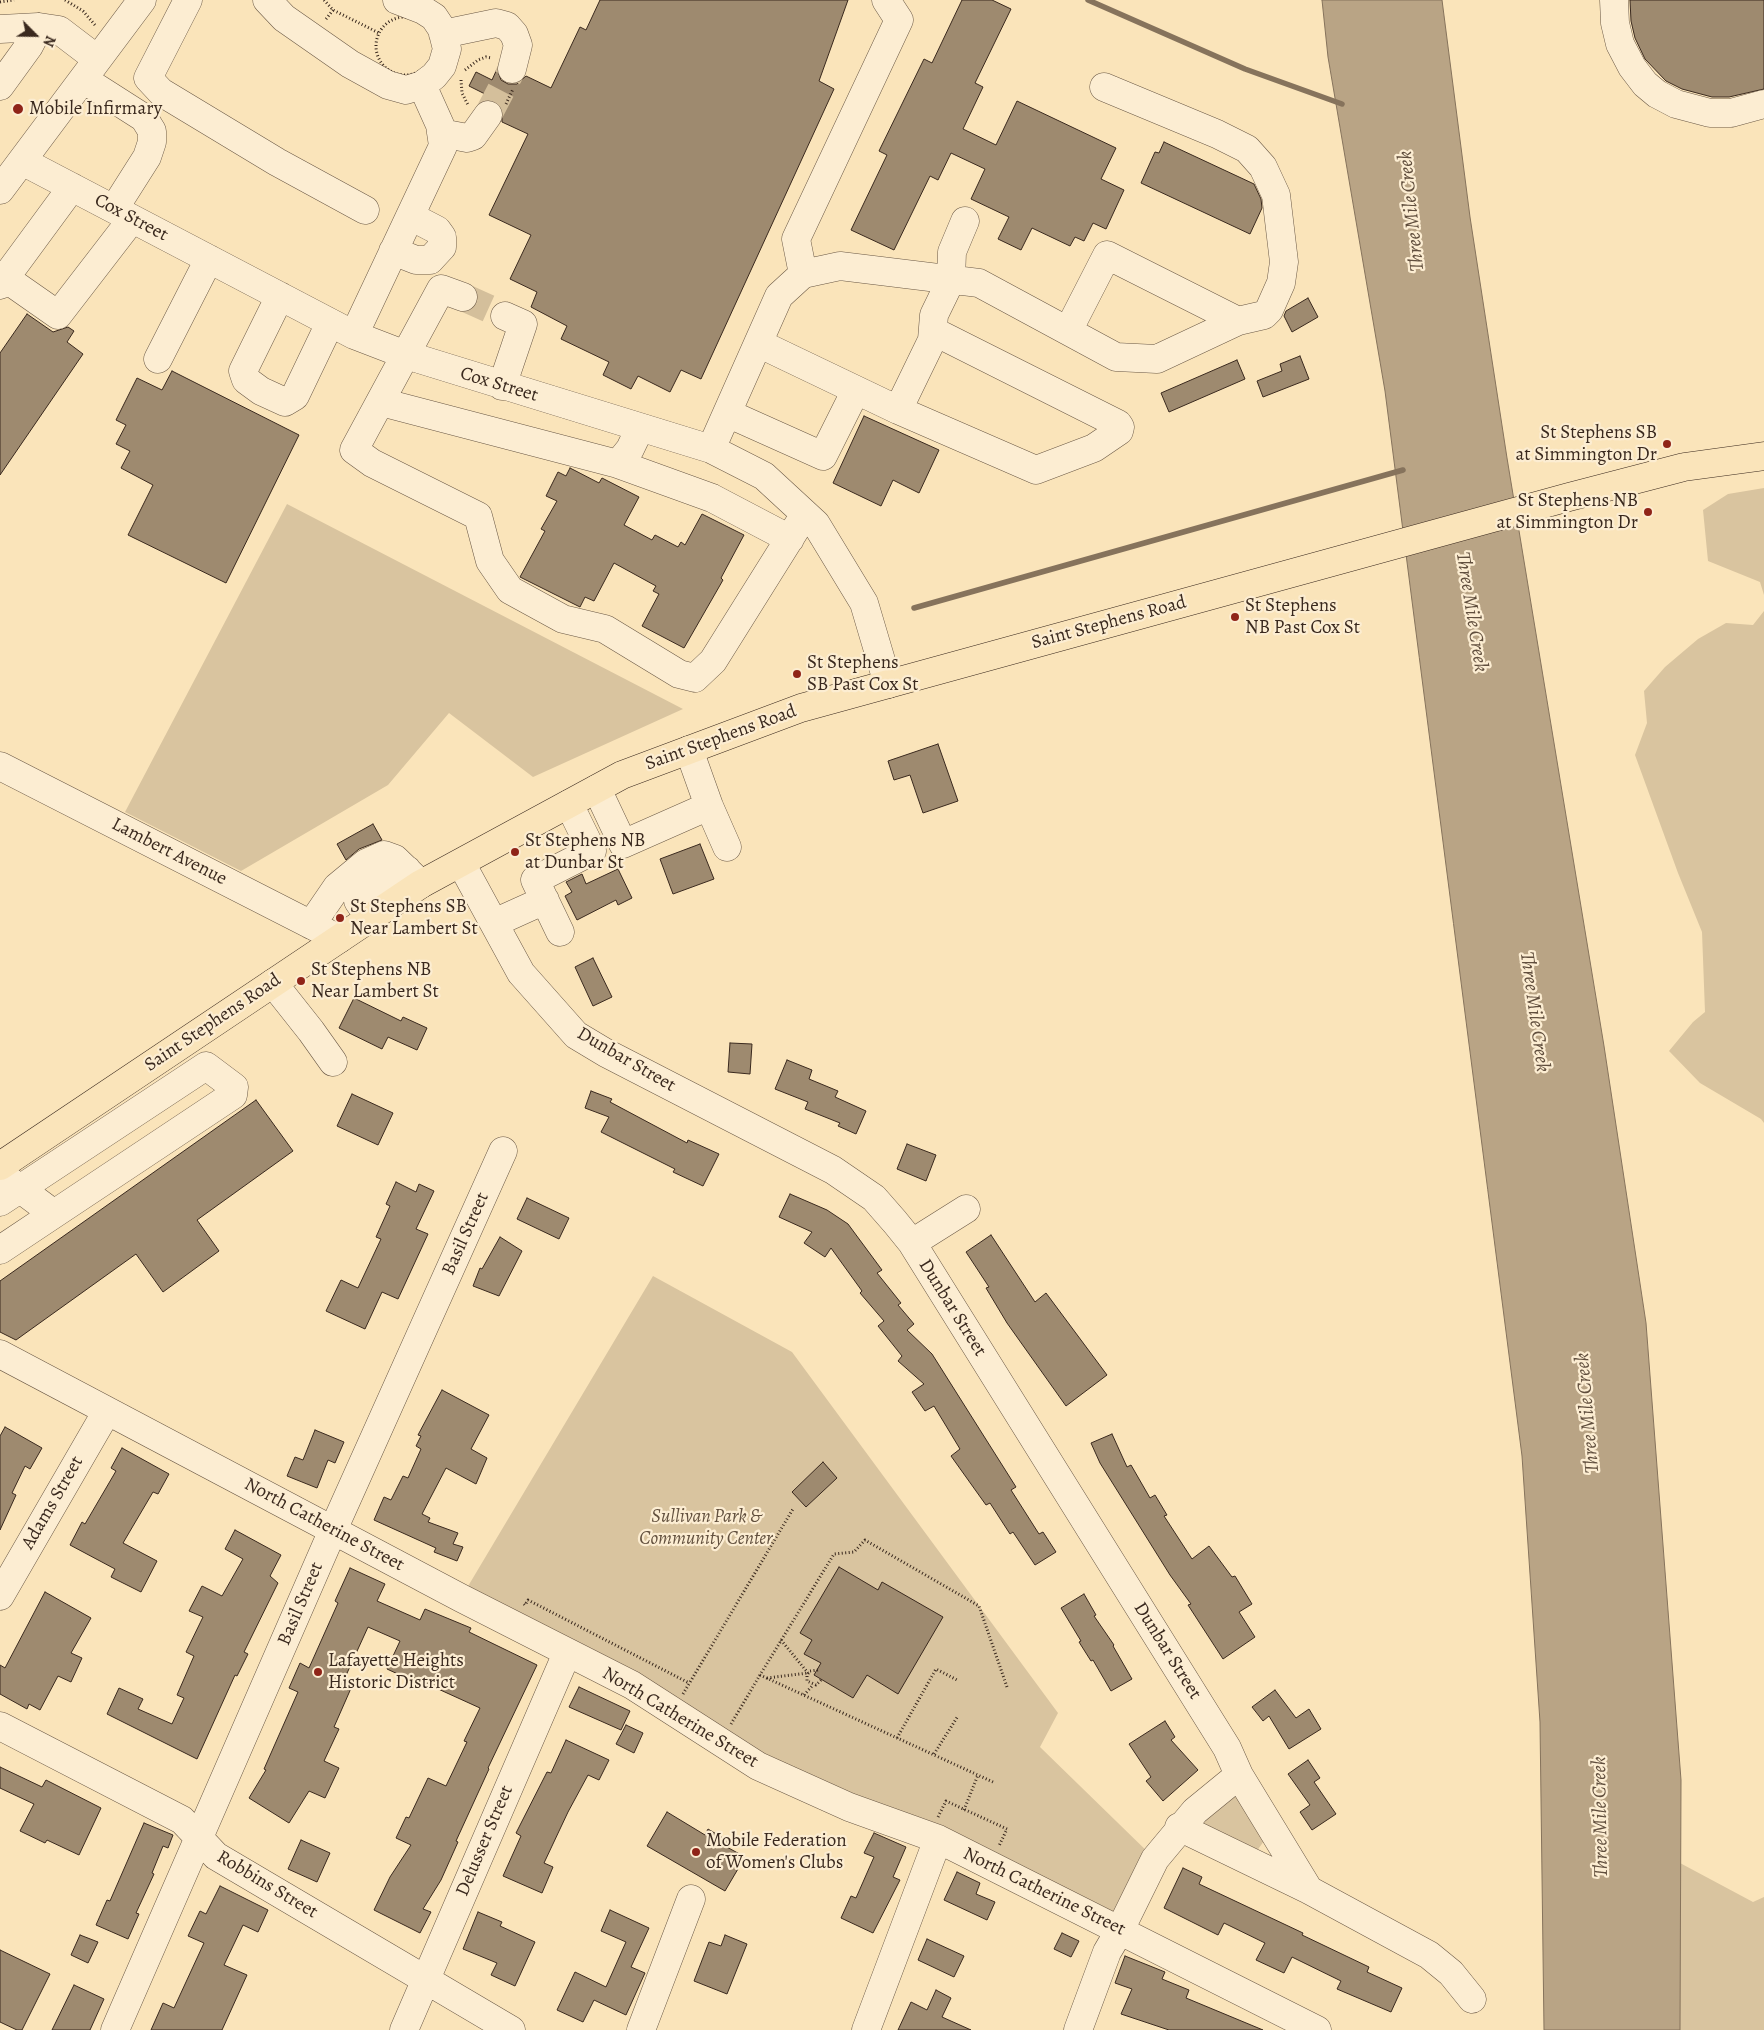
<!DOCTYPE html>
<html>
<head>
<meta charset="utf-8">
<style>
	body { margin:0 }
	#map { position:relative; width:1764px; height:2030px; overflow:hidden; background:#fae4ba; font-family:Alegreya,serif }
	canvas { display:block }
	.north { position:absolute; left:10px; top:10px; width:50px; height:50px; -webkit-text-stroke:4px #fcedd2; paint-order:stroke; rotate:113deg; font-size:14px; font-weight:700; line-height:20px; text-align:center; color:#3a291e }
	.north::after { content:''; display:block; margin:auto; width:18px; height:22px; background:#3a291e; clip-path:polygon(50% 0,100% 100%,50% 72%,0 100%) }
</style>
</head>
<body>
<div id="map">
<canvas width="1764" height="2030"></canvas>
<div class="north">N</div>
</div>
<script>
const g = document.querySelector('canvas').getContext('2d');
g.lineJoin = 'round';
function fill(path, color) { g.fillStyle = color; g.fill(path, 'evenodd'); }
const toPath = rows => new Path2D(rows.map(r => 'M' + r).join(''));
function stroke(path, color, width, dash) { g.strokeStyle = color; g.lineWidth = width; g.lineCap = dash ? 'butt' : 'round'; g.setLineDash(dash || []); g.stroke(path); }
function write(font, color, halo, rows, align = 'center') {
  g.font = font + ' Alegreya,serif'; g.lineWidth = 4.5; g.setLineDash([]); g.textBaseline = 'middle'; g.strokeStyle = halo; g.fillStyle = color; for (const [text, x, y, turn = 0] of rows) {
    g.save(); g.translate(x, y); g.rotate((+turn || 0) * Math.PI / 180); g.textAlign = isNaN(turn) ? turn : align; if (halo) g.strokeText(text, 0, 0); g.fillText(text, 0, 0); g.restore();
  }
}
const green = toPath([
	[1764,488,1764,595,1760,582,1708,561,1703,510,1728,494],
	[287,504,683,709,533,777,449,713,388,785,241,871,125,812],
	[1764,611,1764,1123,1761,1119,1700,1083,1669,1051,1693,1022,1705,1012,1702,932,1678,873,1635,755,1647,723,1644,691,1665,667,1698,639,1726,623,1753,625],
	[653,1276,792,1352,1058,1713,1040,1747,1155,1859,1120,1930,849,1807,461,1598],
	[1230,1795,1240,1798,1264,1841,1256,1852,1202,1824,1204,1818],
	[1680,1863,1753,1902,1764,1897,1764,2030,1680,2030]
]);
const water = toPath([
	[1322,0,1442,0,1470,217,1507,458,1604,1046,1646,1323,1681,1780,1680,2030,1544,2030,1540,1722,1522,1456,1385,391,1328,57,1322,0]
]);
const stream = toPath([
	[1088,0,1245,69,1342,104],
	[914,608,1403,470]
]);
const building = toPath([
	[600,0,848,0,819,81,834,89,701,379,681,370,670,392,638,376,631,389,603,375,609,362,561,339,567,326,531,307,537,292,510,279,531,235,489,215,528,134,502,122,502,109,497,103,490,100,482,101,485,94,469,86,476,72,492,80,497,69,501,80,508,84,517,84,526,76,551,88,580,27,586,30,600,0],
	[962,0,992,0,1011,9,975,83,983,87,963,129,996,145,1017,101,1116,148,1101,179,1124,190,1106,229,1093,223,1084,241,1075,237,1070,246,1032,228,1021,250,998,239,1009,217,971,199,985,169,951,153,938,180,930,176,894,250,851,230,887,155,879,151,924,59,932,63,962,0],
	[1630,0,1764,0,1764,89,1729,97,1712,97,1682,89,1666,81,1645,59,1635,38,1631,21,1630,0],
	[1164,142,1254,184,1261,199,1262,208,1250,234,1141,183,1155,152,1159,153,1164,142],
	[1308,298,1318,317,1292,332,1284,316,1286,311,1308,298],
	[27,314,53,332,68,327,74,331,67,342,83,354,0,475,0,353,27,314],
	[1300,356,1309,379,1263,397,1257,381,1282,371,1280,364,1300,356],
	[1237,360,1245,379,1169,412,1161,393,1237,360],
	[172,371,299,435,226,583,128,535,153,485,121,468,130,451,116,444,126,425,116,420,137,378,162,390,172,371],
	[864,416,939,450,919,493,893,480,881,506,833,483,864,416],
	[570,468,599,483,602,478,639,497,624,525,652,540,655,535,678,547,681,542,685,545,702,514,744,535,721,578,723,580,684,648,642,626,659,594,653,591,656,586,614,563,594,601,585,597,580,607,520,577,545,531,541,529,557,501,546,496,558,472,566,476,570,468],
	[938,744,958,801,923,813,910,775,894,780,888,761,938,744],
	[373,824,382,840,359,849,346,860,337,844,373,824],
	[700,844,714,879,673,894,660,859,700,844],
	[618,869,632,898,618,905,616,900,577,920,565,896,572,892,566,882,582,874,586,884,618,869],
	[593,958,612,997,593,1006,575,967,593,958],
	[354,998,401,1021,403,1017,427,1028,417,1050,388,1037,382,1049,339,1028,354,998],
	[730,1043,752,1044,750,1074,728,1072,730,1043],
	[787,1060,812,1070,809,1079,838,1091,835,1097,866,1111,856,1134,838,1126,840,1123,805,1109,808,1102,775,1089,787,1060],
	[591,1091,612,1099,610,1102,687,1143,688,1140,719,1154,703,1186,673,1172,675,1169,601,1132,609,1117,585,1108,591,1091],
	[352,1094,393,1113,378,1145,337,1126,352,1094],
	[256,1100,293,1151,197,1220,219,1251,163,1292,136,1254,16,1340,0,1332,0,1281,256,1100],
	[907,1144,936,1155,926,1181,897,1169,907,1144],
	[396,1182,416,1192,419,1184,434,1191,416,1229,428,1234,398,1299,382,1292,365,1329,326,1311,341,1280,358,1288,381,1239,376,1237,390,1206,386,1204,396,1182],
	[790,1194,827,1210,848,1224,882,1270,877,1273,901,1303,898,1305,914,1324,907,1330,932,1354,1016,1487,1011,1490,1039,1534,1043,1532,1056,1552,1035,1565,1013,1532,1010,1534,990,1503,986,1505,951,1456,960,1449,934,1406,925,1411,912,1392,924,1384,898,1361,902,1356,878,1326,884,1321,860,1293,862,1291,831,1248,825,1257,804,1243,812,1232,779,1217,790,1194],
	[527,1198,569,1218,559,1239,517,1219,527,1198],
	[991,1235,1035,1302,1046,1293,1107,1375,1066,1406,1007,1323,986,1288,989,1287,966,1252,991,1235],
	[500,1237,522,1251,499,1296,473,1286,480,1268,482,1269,500,1237],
	[442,1390,489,1415,471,1449,487,1458,476,1484,446,1468,422,1514,430,1518,428,1522,458,1533,453,1544,463,1547,457,1561,434,1552,436,1548,374,1520,384,1497,391,1500,403,1476,408,1478,421,1449,416,1446,421,1436,418,1435,442,1390],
	[5,1427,42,1448,30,1469,25,1466,12,1493,16,1495,0,1530,0,1436,5,1427],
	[315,1430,344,1442,335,1463,328,1460,317,1488,287,1476,295,1457,303,1460,315,1430],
	[1112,1434,1127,1467,1131,1465,1150,1498,1155,1495,1167,1515,1164,1516,1192,1559,1209,1546,1232,1577,1235,1576,1252,1604,1239,1612,1255,1637,1223,1659,1188,1605,1191,1604,1170,1575,1100,1463,1091,1443,1112,1434],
	[122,1448,169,1474,158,1494,153,1492,123,1543,157,1561,141,1592,111,1577,115,1569,70,1545,82,1522,85,1524,116,1471,111,1468,122,1448],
	[823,1462,837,1478,806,1507,792,1492,823,1462],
	[235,1530,281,1555,270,1576,278,1583,244,1652,248,1654,237,1676,235,1675,197,1759,107,1714,119,1688,143,1699,138,1709,172,1724,184,1698,177,1695,194,1656,186,1652,203,1617,189,1611,202,1586,222,1596,243,1559,225,1549,235,1530],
	[839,1567,878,1590,882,1582,943,1617,898,1694,867,1675,853,1698,814,1675,821,1663,804,1654,812,1640,800,1633,839,1567],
	[350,1568,385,1584,377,1601,420,1620,425,1609,471,1628,469,1632,537,1665,488,1768,489,1769,456,1841,458,1842,441,1880,423,1909,431,1912,420,1933,374,1910,390,1877,411,1845,396,1838,406,1817,409,1818,428,1778,446,1786,467,1742,464,1741,480,1708,414,1678,413,1681,387,1669,400,1641,368,1627,343,1682,352,1686,334,1727,339,1729,324,1761,339,1768,325,1798,309,1791,289,1823,249,1798,266,1770,264,1769,298,1692,289,1688,300,1663,309,1668,338,1603,335,1601,350,1568],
	[45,1592,91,1618,71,1653,82,1658,71,1682,58,1676,40,1710,29,1704,27,1709,0,1694,0,1665,5,1668,45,1592],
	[1084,1594,1096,1615,1094,1616,1114,1645,1113,1646,1132,1679,1111,1691,1093,1660,1091,1661,1079,1642,1081,1641,1061,1608,1084,1594],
	[579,1687,630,1711,621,1730,569,1707,579,1687],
	[1275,1690,1296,1718,1309,1709,1321,1729,1289,1749,1269,1716,1263,1721,1252,1707,1275,1690],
	[1165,1721,1175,1737,1171,1740,1198,1770,1163,1801,1146,1781,1151,1777,1129,1744,1165,1721],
	[626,1725,643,1733,634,1753,616,1744,626,1725],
	[566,1740,609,1760,599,1780,588,1775,568,1812,544,1863,553,1867,542,1893,503,1876,521,1836,516,1833,547,1772,551,1773,566,1740],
	[1308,1760,1320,1778,1314,1782,1336,1814,1312,1830,1300,1812,1310,1805,1288,1774,1308,1760],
	[0,1767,42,1787,46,1780,101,1808,79,1855,47,1840,45,1843,20,1831,34,1804,0,1788,0,1767],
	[667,1812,705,1835,708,1829,728,1841,725,1846,745,1857,725,1891,647,1846,667,1812],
	[144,1823,173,1835,168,1848,163,1846,152,1873,154,1874,136,1913,139,1914,128,1939,96,1925,107,1900,110,1901,144,1823],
	[874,1833,906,1847,893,1877,900,1880,873,1933,841,1918,851,1896,856,1898,874,1857,864,1853,874,1833],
	[301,1840,330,1853,317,1882,288,1869,301,1840],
	[1183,1868,1202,1877,1199,1884,1303,1933,1302,1935,1369,1967,1367,1972,1402,1988,1391,2012,1337,1989,1341,1981,1292,1957,1284,1973,1256,1960,1265,1943,1224,1923,1218,1935,1164,1908,1183,1868],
	[957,1872,980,1883,976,1894,995,1902,987,1920,944,1900,957,1872],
	[220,1886,268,1910,258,1932,243,1925,224,1965,247,1975,222,2030,151,2030,163,2003,174,2008,204,1943,188,1936,200,1911,206,1914,220,1886],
	[610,1910,649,1928,631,1967,645,1973,626,2015,594,2000,583,2022,557,2010,575,1972,606,1987,626,1942,601,1931,610,1910],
	[478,1912,502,1922,500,1926,535,1942,515,1986,491,1975,497,1963,463,1949,478,1912],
	[1062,1933,1079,1941,1071,1957,1054,1949,1062,1933],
	[80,1935,98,1942,88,1963,71,1955,80,1935],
	[725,1935,747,1944,727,1994,694,1981,709,1942,721,1946,725,1935],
	[927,1939,964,1956,954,1977,918,1960,927,1939],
	[0,1950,50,1974,22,2030,17,2030,0,2022,0,1950],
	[1125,1956,1165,1972,1162,1979,1189,1990,1186,1998,1263,2030,1169,2030,1121,2014,1132,1989,1115,1983,1125,1956],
	[74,1985,104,1999,90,2030,52,2030,74,1985],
	[936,1990,951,1998,942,2017,971,2030,898,2030,911,2002,927,2010,936,1990]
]);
const minorTunnel = toPath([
	[488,115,512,69],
	[463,297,505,316]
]);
const path = toPath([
	[65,0,83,11,95,25],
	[324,0,333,10,379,33],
	[0,2,14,0],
	'376 46a29 29 0 1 1 58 0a29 29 0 1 1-58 0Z',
	[326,19,333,10],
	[465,70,478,60,486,57,492,58],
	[461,80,462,93,468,105],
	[506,104,513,89],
	[524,1604,525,1605,528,1600,689,1683],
	[781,1640,808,1673],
	[818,1670,810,1671,807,1675,807,1681,816,1685,822,1679],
	[767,1678,808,1673],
	[683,1694,793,1509],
	[804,1695,813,1685],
	[731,1724,760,1675],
	[897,1738,936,1669,957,1680],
	[934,1754,958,1716],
	[993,1782,760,1675,834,1554,854,1552,865,1540,979,1606,1007,1687],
	[964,1810,978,1775],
	[938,1817,946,1801,1007,1829,999,1846]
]);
const minor = toPath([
	[188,0,148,78,161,92,277,162,365,210],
	[267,0,284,18,350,64,388,85,406,90,422,85,434,76,442,66,447,49,442,29,434,17,423,10,397,0],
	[1614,0,1615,23,1620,44,1632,67,1645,84,1657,94,1676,104,1710,113,1731,113,1764,104],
	[0,29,39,27,59,30,97,59],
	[443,34,496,23,507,26,514,34,518,45,512,69],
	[83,79,144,118,152,131,152,142,147,157,114,209],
	[0,86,29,46,39,27],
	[1104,87,1217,134,1247,149,1263,167,1276,195,1284,262,1281,283,1269,310,1264,315,1238,321],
	[441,133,467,138,473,136,488,115],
	[22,161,354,335,406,355,711,449,764,476,816,524,864,603,888,684],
	[0,190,142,0],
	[393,251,416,260,430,260,442,247,442,237,437,230,410,216],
	[803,274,796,239,899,20,886,0],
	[5,278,58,315,132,219],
	[0,285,72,187],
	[280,296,243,371,246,380,261,391,285,402,295,396,330,323],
	[463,297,441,289,354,450,372,463,478,516,490,561,510,590,563,619,605,629,679,674,695,678,713,661,805,514],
	[354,335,443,146,440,125,422,85],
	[758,343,898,410,932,340,934,315,951,280,952,252,965,221],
	[158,359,209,259],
	[502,386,523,324,505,316],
	[381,402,618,464,630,449,640,428],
	[898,410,1036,470,1094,448,1119,431,1120,427,1118,424,933,331],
	[727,413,823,456,856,390],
	[711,449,779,296,803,274,840,266,979,283,1116,357,1157,359,1238,321,1107,255,1068,331],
	[618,464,712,498,790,539],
	[689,750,709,806,727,847],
	[0,766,339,939],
	[597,789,623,844,709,806],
	[461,863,521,973,576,1035,606,1053,833,1170,874,1198,895,1222,912,1243,1227,1748,1239,1775,1309,1890],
	[370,918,358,901,407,870],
	[494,923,545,900],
	[311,925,337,887,366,863,384,855,395,859,421,884],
	[560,932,535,880,592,851,569,804],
	[273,983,311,1031,333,1062],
	[0,1202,206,1066,234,1087,233,1095,54,1214],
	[912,1243,966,1209],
	[0,1250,54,1214,7,1179],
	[0,1354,461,1598,632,1685,758,1766,849,1807,938,1839,1317,2030],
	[0,1596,107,1411],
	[0,1726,182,1820,216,1856,511,2030],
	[1179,1827,1309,1890,1429,1955,1451,1973,1472,1999],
	[115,2030,333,1530,503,1151],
	[404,2030,567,1653],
	[641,2030,691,1899],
	[866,2030,938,1839],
	[1078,2030,1107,1952,1120,1930,1155,1859,1195,1811,1239,1775]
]);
const major = toPath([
	[0,1166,421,884,622,775,801,708,1569,497,1684,467,1764,456]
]);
const markers = [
	[18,109,6,"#8f2418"],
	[1667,444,5,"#8f2418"],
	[1648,512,5,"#8f2418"],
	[1235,617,5,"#8f2418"],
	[797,674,5,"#8f2418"],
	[515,852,5,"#8f2418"],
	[340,918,5,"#8f2418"],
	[301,981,5,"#8f2418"],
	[318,1672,5,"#8f2418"],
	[696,1852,5,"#8f2418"]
];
const poiNames = [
	["Mobile Infirmary",29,109],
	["St Stephens SB",1657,433,"right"],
	["at Simmington Dr",1657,455,"right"],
	["St Stephens NB",1638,501,"right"],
	["at Simmington Dr",1638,523,"right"],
	["St Stephens",1245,606],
	["NB Past Cox St",1245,628],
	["St Stephens",807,663],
	["SB Past Cox St",807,685],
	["St Stephens NB",525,841],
	["at Dunbar St",525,863],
	["St Stephens SB",350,907],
	["Near Lambert St",350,929],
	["St Stephens NB",311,970],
	["Near Lambert St",311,992],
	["Lafayette Heights",328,1661],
	["Historic District",328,1683],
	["Mobile Federation",706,1841],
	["of Women's Clubs",706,1863]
];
const streetNames = [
	["Cox Street",131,218,28],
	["Cox Street",499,385,17],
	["Saint Stephens Road",1109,623,-15],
	["Saint Stephens Road",721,738,-20],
	["Lambert Avenue",169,852,27],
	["Saint Stephens Road",213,1023,-34],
	["Dunbar Street",626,1060,30],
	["Basil Street",466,1234,-66],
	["Dunbar Street",952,1308,58],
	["Adams Street",53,1503,-60],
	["North Catherine Street",324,1525,28],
	["Basil Street",301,1604,-67],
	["Dunbar Street",1167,1651,58],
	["North Catherine Street",680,1718,31],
	["Delusser Street",485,1841,-67],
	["Robbins Street",267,1885,31],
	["North Catherine Street",1044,1892,26]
];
const parkNames = [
	["Sullivan Park &",706,1517],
	["Community Center",706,1539]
];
const waterNames = [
	["Three Mile Creek",1412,211,-96],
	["Three Mile Creek",1471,612,81],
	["Three Mile Creek",1534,1012,82],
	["Three Mile Creek",1588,1413,-95],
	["Three Mile Creek",1601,1817,-91]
];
fill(green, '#d9c49f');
fill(water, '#b9a485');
stroke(water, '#86735c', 1);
stroke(stream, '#86735c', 5.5);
fill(building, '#9e8a6f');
stroke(building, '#3a291e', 1);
stroke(minorTunnel, '#d4bf9b', 28, [28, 14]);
stroke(minor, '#6a5845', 29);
stroke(major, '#3a291e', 29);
stroke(path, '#3a291e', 3, [1, 2.5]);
stroke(minor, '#fcedd2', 28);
stroke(major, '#fae4ba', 28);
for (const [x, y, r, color] of markers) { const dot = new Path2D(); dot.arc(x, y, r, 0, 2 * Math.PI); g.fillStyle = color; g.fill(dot); stroke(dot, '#fcedd2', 2); }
write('19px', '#3a291e', '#fcedd2', poiNames, 'left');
write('19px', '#3a291e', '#fcedd2', streetNames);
write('italic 19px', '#62503e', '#fcedd2', parkNames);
write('italic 20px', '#604e3d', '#fcedd2', waterNames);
</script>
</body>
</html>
